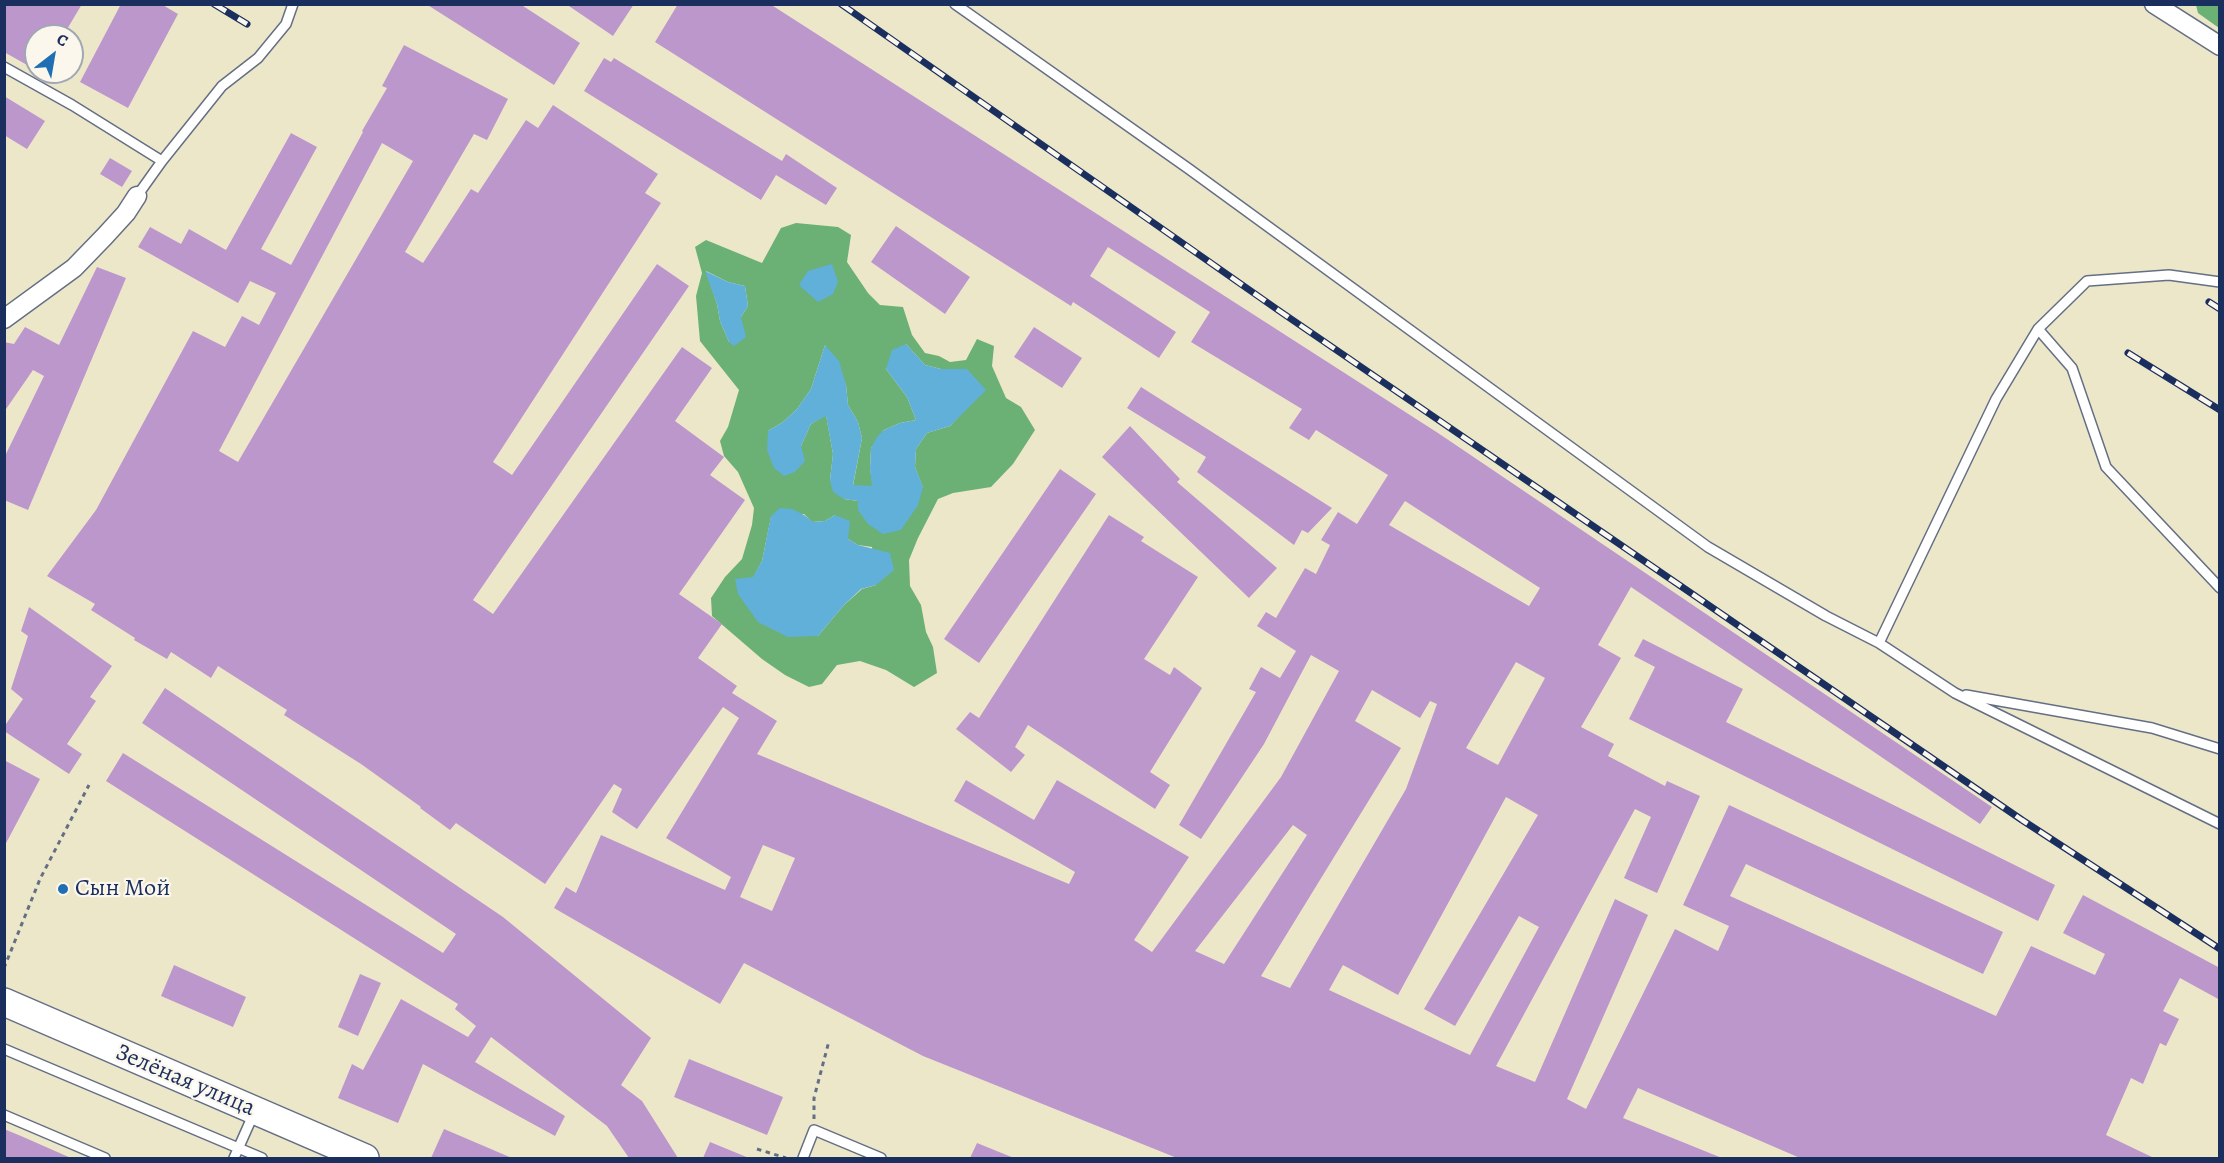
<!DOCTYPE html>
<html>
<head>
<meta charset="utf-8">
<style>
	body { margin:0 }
	#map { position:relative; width:2224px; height:1163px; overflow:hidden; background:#ede7ca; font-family:Alegreya,serif }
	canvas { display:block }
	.frame { position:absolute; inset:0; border:6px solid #1b2f5e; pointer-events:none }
	.north { position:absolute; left:24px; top:24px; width:60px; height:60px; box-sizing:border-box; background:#fbf7ec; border:2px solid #a1a7b3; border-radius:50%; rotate:31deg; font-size:16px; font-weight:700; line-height:24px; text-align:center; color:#1b2f5e }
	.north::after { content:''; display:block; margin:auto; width:21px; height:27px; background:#1f6fb2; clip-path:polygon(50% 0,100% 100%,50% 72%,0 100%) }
</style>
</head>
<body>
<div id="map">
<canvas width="2224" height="1163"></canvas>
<div class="frame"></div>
<div class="north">С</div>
</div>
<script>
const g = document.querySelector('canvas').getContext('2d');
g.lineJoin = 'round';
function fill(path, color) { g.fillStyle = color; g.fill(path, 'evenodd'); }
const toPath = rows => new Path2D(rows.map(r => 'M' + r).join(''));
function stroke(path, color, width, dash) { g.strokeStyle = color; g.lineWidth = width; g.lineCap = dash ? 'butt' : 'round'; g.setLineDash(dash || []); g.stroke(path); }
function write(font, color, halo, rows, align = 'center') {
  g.font = font + ' Alegreya,serif'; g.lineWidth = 4.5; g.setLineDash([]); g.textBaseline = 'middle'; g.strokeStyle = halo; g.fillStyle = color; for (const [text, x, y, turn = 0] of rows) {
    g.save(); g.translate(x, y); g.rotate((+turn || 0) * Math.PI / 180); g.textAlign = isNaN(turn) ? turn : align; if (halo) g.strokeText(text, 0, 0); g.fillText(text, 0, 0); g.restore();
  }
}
const forest = toPath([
	[2196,5,2219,5,2219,28,2198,13],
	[796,223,838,227,851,235,847,262,868,293,880,305,903,307,912,335,925,353,939,356,950,362,966,360,977,339,994,346,992,366,1006,398,1021,407,1035,430,1013,464,991,487,953,493,938,499,918,538,909,560,910,586,921,605,926,632,933,647,937,673,914,687,886,670,860,661,837,665,822,684,809,687,785,675,762,659,712,616,711,598,725,577,742,559,752,525,754,508,738,472,724,456,720,441,728,427,739,390,700,341,696,296,702,273,695,247,706,240,762,263,781,228],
	[706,271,728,282,745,286,748,306,741,317,729,342,720,321,717,304],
	[906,344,925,365,941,369,967,369,963,412,950,426,927,433,916,449,915,467,923,488,858,501,844,499,830,480,833,454,826,415,811,424,801,446,768,431,783,422,797,409,811,389,825,345,846,385,848,405,858,422,862,438,853,486,873,486,870,469,871,448,884,430,900,423,916,420,907,397,886,369],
	[804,514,812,522,825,521,835,515,848,539,858,545,872,547,876,585,862,589,844,605,818,636,753,578,762,561,771,517]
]);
const water = toPath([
	[832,264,838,282,833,294,818,302,799,285,808,271],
	[705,271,728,282,745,286,748,306,741,317,746,337,734,346,729,342,720,321,717,304],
	[906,344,925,365,941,369,967,369,986,390,950,426,927,433,916,449,915,467,923,487,918,505,901,530,883,534,868,524,858,510,858,501,844,499,833,492,830,480,833,454,826,416,811,424,801,446,805,461,795,472,784,476,774,468,767,450,768,431,783,422,797,409,811,389,825,345,839,361,846,385,848,405,858,422,862,438,853,485,872,486,870,469,871,448,877,437,884,430,900,423,916,420,907,397,886,369,892,350],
	[780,508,792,509,804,515,813,522,825,521,835,515,850,521,848,539,858,545,890,553,894,570,876,585,861,589,844,605,818,636,788,637,758,622,738,594,735,579,753,577,762,561,771,516]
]);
const building = toPath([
	[4,4,82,4,63,36,36,36,36,70,4,52],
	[121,4,161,4,178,14,128,108,80,82],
	[426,4,520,4,580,43,554,85],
	[566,4,634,4,613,36],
	[678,4,770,4,1438,433,1992,807,1980,824,1631,587,1598,645,1621,658,1581,727,1614,744,1608,756,1665,786,1667,781,1700,796,1657,893,1624,878,1651,817,1635,809,1496,1066,1535,1082,1615,899,1648,915,1567,1099,1586,1109,1675,929,1718,951,1729,926,1683,905,1729,805,2003,932,1983,974,1746,864,1730,896,1996,1016,2031,946,2095,975,2105,954,2063,933,2083,895,2220,968,2220,1000,2180,978,2163,1011,2179,1019,2166,1046,2160,1043,2143,1084,2131,1078,2106,1135,2154,1158,1800,1158,1638,1088,1623,1118,1722,1158,1177,1158,923,1056,744,963,720,1004,554,908,566,887,576,893,601,835,725,890,731,877,666,838,739,718,723,707,637,829,612,812,622,789,614,784,545,884,456,823,450,830,420,808,421,807,361,764,284,715,287,710,218,666,211,678,171,652,167,659,134,640,135,638,91,610,95,604,47,576,96,510,193,331,225,347,242,316,259,325,276,293,250,281,238,303,138,247,150,227,181,244,189,229,226,250,291,133,317,147,261,249,291,265,363,132,362,131,387,88,382,86,404,45,508,99,487,140,474,134,405,252,423,263,471,189,478,193,526,120,538,128,553,105,658,174,645,193,661,203,493,462,512,475,657,264,689,286,473,600,493,614,682,347,712,368,675,421,724,457,710,475,745,500,679,594,722,624,698,658,737,686,732,693,777,721,757,754,1069,884,1075,872,954,801,966,780,1034,820,1057,780,1189,857,1134,940,1152,952,1281,777,1339,671,1311,655,1264,744,1201,839,1179,825,1256,692,1249,689,1261,667,1280,678,1296,651,1257,626,1266,612,1276,618,1305,568,1316,574,1330,545,1321,540,1338,512,1357,524,1388,475,1316,430,1309,440,1289,428,1302,409,1191,342,1210,312,1108,247,1090,276,1176,332,1159,358,1073,302,1071,306,655,42],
	[382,143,413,161,238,462,219,451],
	[1405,501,1540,588,1529,606,1389,525],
	[1516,662,1545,678,1498,765,1466,748],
	[1372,690,1420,718,1430,701,1437,704,1406,789,1290,988,1261,976,1401,748,1355,721],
	[1506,797,1538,815,1424,1009,1455,1026,1519,916,1539,927,1470,1055,1329,990,1343,965,1398,995],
	[1293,825,1307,835,1224,964,1195,951],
	[763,845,795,858,772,911,740,897],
	[604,58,611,62,614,58,782,161,786,154,837,188,826,205,776,175,761,200,584,91],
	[4,96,45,121,27,149,4,135],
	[110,158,132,171,122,187,100,174],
	[896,226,970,277,945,314,871,262],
	[97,267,126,278,28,510,4,500,4,458,44,376,33,370,4,412,4,342,14,344,25,327,59,345],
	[1034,327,1082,358,1062,388,1014,357],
	[1141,387,1332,508,1308,533,1302,530,1294,545,1197,472,1206,457,1127,408],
	[1130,426,1180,479,1177,482,1277,568,1249,598,1102,457],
	[1060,469,1096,494,979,663,944,639],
	[1109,515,1144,537,1141,541,1198,577,1144,659,1170,675,1174,667,1202,688,1150,772,1170,785,1155,809,1028,725,1015,747,1025,755,1011,772,956,729,970,712,979,718],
	[29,607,112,666,90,697,96,701,67,744,82,754,69,774,4,731,4,727,23,699,11,689,28,636,21,631],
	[1643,639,1743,689,1726,722,2055,885,2038,921,1629,719,1655,667,1634,656],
	[165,688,503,917,651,1038,621,1085,642,1101,678,1158,629,1158,607,1126,491,1037,475,1062,565,1116,555,1136,423,1064,398,1123,338,1098,352,1064,363,1070,401,999,468,1037,476,1026,455,1009,458,1004,106,781,123,753,443,953,456,934,142,723],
	[4,760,40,779,4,847],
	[174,965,246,997,233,1027,161,996],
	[360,974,381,983,358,1036,338,1027],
	[689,1059,783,1097,767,1135,674,1097],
	[4,1129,21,1136,71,1158,4,1158],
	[444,1129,512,1158,431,1158],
	[710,1142,749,1158,703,1158],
	[977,1143,1014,1158,970,1158]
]);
const path = toPath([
	[4,968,40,879,89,785],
	[814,1119,814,1098,829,1041],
	[757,1149,786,1158]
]);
const service = toPath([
	[955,4,1189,169,1708,547,1826,616,1879,643,1955,693,2220,824],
	[4,67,72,105,162,161],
	[137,196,162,161,222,86,258,58,286,24,293,4],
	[2038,329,2072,368,2106,467,2220,588],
	[1879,643,1996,399,2038,329,2087,281,2169,275,2220,282],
	[1966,695,2152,728,2220,749],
	[4,1049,262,1158],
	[4,1115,105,1158],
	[234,1158,254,1113],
	[803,1158,814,1130,881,1158]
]);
const minor = toPath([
	[2154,4,2220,46],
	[4,319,74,268,105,236,126,213,137,196]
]);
const secondary = toPath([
	[4,1002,365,1158]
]);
const rail = toPath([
	[214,4,247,24],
	[841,4,1278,310,2022,820,2220,949],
	[2209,302,2220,309],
	[2128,353,2220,410]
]);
const markers = [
	[63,889,6,"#1f6fb2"]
];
const poiNames = [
	["Сын Мой",75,889]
];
const streetNames = [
	["Зелёная улица",185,1081,23]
];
fill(forest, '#6bb074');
fill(water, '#60b0da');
fill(building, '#bc97cc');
stroke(service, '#646f84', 12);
stroke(minor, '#646f84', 21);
stroke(secondary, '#646f84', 30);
stroke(path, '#646f84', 3, [4.5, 4.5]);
stroke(service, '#fff', 9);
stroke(minor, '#fff', 18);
stroke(secondary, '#fff', 27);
stroke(rail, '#1b2f5e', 7);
stroke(rail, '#fbf7ec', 4.5, [14]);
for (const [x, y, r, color] of markers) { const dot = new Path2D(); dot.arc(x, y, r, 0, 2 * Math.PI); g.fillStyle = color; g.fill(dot); stroke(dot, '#fbf7ec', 2); }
write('24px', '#1b2f5e', '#fbf7ec', poiNames, 'left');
write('24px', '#1b2f5e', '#fbf7ec', streetNames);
</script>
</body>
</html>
